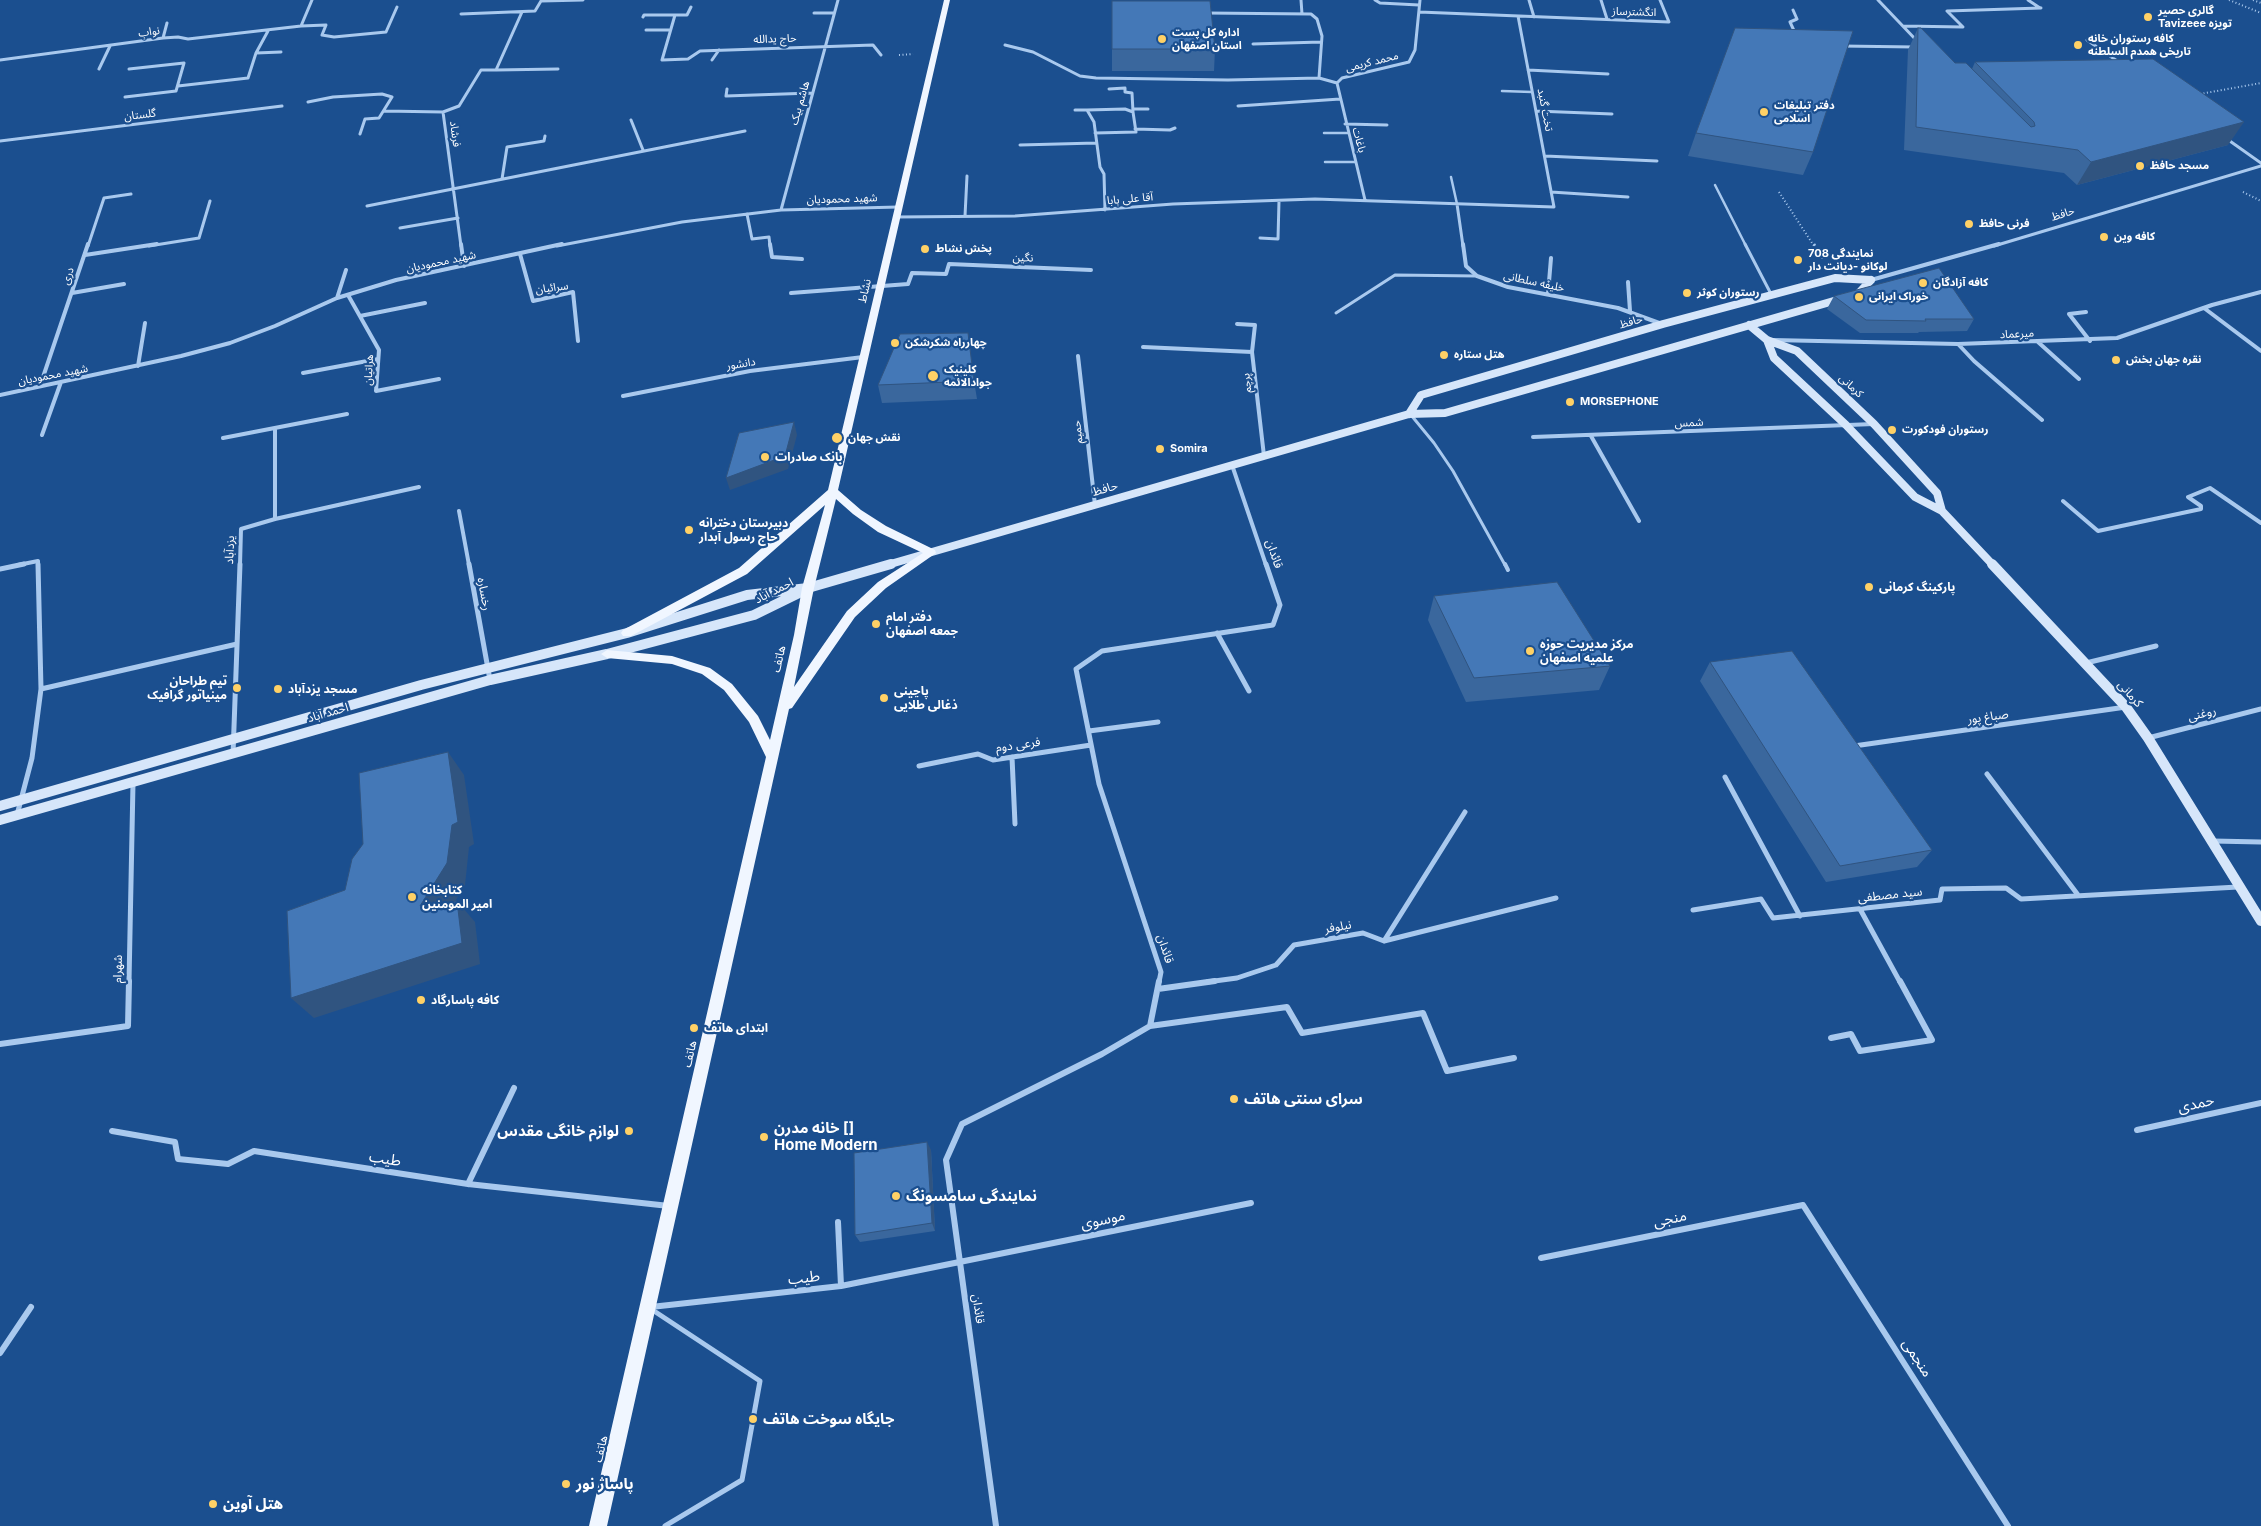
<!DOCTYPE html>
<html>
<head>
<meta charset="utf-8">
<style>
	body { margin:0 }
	canvas { display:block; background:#1b4f8f }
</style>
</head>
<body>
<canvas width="2261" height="1526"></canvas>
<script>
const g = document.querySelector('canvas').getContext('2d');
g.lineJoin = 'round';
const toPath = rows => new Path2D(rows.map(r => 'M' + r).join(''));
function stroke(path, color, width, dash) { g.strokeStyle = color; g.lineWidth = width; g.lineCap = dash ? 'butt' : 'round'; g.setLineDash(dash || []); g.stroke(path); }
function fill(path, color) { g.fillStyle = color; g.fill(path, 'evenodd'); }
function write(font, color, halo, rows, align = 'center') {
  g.font = font + ' Inter,"Noto Sans Arabic",sans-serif'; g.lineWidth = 4.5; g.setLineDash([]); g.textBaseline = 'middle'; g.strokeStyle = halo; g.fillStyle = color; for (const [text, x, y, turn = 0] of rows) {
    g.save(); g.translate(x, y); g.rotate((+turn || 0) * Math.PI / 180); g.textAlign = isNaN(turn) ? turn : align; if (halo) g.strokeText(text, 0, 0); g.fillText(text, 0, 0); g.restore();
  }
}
const pathFar1 = toPath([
	[2229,0,2261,13],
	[2253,0,2261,3],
	[899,55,913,54],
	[2200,94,2261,83],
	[1779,192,1814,246],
	[2243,192,2261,201]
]);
const path = toPath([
	[1814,244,1824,260]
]);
const laneFar3 = toPath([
	[1502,91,1532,92],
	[1324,133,1348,133],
	[1325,162,1355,162],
	[1451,177,1457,204],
	[1715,185,1746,246]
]);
const laneFar2 = toPath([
	[1745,244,1771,294],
	[1336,313,1395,275,1477,276],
	[1411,415,1434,443,1453,471,1505,565]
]);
const laneFar1 = toPath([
	[1505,564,1508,570]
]);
const lane = toPath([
	[651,1309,760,1381,742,1480,665,1526]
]);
const streetFar3 = toPath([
	[1301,0,1302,14],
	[1375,0,1380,3,1419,5],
	[1529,0,1534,17],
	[1601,0,1607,19],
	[1878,0,1918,42],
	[2028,0,2040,8],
	[1793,10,1797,19,1790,22,1796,35],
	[1419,12,1669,22,1660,0],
	[814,13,834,13],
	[1206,13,1311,14,1317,19,1322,36,1319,78,1337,83],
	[461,14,535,11,541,1,583,0],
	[675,15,662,60,688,59,700,51,873,45,881,55],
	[643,17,644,15,687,15,691,7],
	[301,26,312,0],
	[1903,26,1963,27,1947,11,2041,8],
	[646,30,669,30],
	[163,38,167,23],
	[2087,40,2120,63],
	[1253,44,1321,42],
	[1005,45,1033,52,1080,76,1096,78,1228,80,1319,78],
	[1841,46,1915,47],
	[256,53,281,52],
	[0,60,163,38,178,37,188,39,301,26,326,25,322,35,334,37,386,32,397,7],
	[712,60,719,50],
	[99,69,110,46],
	[496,70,558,69],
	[1528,70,1608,74],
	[1337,83,1342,78,1409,62,1415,50,1420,0],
	[1337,83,1365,200],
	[178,86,248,78,256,53,268,31],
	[727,89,726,96,812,93],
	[1109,89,1125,88,1125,92,1132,93,1133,112],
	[125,97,176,91,184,63,129,69],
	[308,102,333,97,382,94,392,97,379,118,365,119,360,134],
	[1238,106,1340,99],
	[1133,109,1148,109],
	[1075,110,1087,110,1094,122,1100,167,1104,174,1105,210],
	[1087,110,1125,109,1133,112,1136,132,1095,133],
	[384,111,443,112],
	[1536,111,1612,114],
	[631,120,643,150],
	[1345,124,1387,125],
	[1135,129,1170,130,1175,128],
	[2227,139,2261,163],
	[0,141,282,106],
	[1020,145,1096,143],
	[1545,156,1657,161],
	[502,179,507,147,544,141,545,136],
	[1551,192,1628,197],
	[1457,204,1463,246],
	[367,206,745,131],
	[781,210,838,0],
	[747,214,752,239,769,237,770,246],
	[965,216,967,176],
	[896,217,1015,216,1173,204,1315,199,1554,207,1518,16],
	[400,228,458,218],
	[1260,238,1278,239,1279,201],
	[88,246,104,198,131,194],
	[149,246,199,238,210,201],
	[461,246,443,112,459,106,481,70,496,70,522,12],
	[557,246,682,222,781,210,898,207],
	[1994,246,2261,166]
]);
const streetFar2 = toPath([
	[461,244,464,266],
	[770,244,772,257,802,259],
	[1463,244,1466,266,1477,276,1508,287,1618,308,1662,324],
	[520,254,533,301,573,292,578,341],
	[85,255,157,244],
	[1871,280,1999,244],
	[1628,282,1630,311],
	[72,293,124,284],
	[791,293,908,284,912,273,946,274,949,264,1091,270],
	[1548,294,1551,258],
	[348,295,379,350,376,391,439,379],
	[337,298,346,270],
	[2204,308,2261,351],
	[2086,312,2069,314,2090,341],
	[360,316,425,303],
	[1237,324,1255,325,1252,352,1264,456],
	[1772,340,1958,344,2117,338,2212,305,2261,292],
	[2038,342,2079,379],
	[1958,344,1974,361,2042,420],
	[1143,347,1252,352],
	[1078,356,1095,505],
	[138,366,145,323],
	[303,373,378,359],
	[40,386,88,244],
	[0,395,181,356,230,343,275,326,337,298,396,280,562,244],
	[623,396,750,371,863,357],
	[275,428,275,519],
	[42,435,61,382],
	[1591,436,1639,521],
	[1533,437,1874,424],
	[223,438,347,414],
	[1232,465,1266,565],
	[2063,501,2098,531,2201,509,2201,506,2188,497,2210,488,2261,523],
	[459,511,469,565],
	[18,565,38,561,38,565],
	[240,565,241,529,275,519,419,487]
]);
const streetFar1 = toPath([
	[469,564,490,680],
	[0,569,24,564],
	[1217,633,1249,691],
	[2086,663,2156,646],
	[41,689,237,644],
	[1089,731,1158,722],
	[2148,738,2261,709],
	[1854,746,2126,707],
	[233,754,240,564],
	[1012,757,1015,824],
	[919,766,978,754,993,760,1091,745],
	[1987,774,2078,895],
	[1725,777,1800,916],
	[17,815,32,758,41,689,38,564],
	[2213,841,2261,842],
	[1860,909,1900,982],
	[1693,910,1761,899,1773,918,1940,900,1942,889,2006,888,2021,899,2238,887],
	[1384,941,1465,812],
	[129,982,133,783],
	[1159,982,1161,972,1099,784,1076,669,1102,651,1273,625,1280,605,1266,564],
	[1207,982,1237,978,1276,965,1294,945,1363,933,1384,941,1556,898]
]);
const street = toPath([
	[1158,989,1215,981],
	[1150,1026,1159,981],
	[1831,1038,1851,1034,1860,1051,1932,1040,1900,981],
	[0,1044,128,1026,129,981],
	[2137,1130,2261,1103],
	[112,1131,175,1142,178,1159,228,1164,254,1151,468,1184,669,1206],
	[468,1184,514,1088],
	[838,1222,841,1286],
	[1541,1258,1803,1205,2008,1526],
	[651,1307,841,1286,1251,1203],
	[0,1353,31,1307],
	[996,1526,946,1160,962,1124,1102,1054,1150,1026,1287,1007,1302,1033,1423,1013,1447,1071,1514,1058]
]);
const secondaryFar1 = toPath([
	[1749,325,1767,340,1797,351,1874,424,1937,493,1942,511,1993,565],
	[1767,340,1774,358,1846,425,1915,497,1942,511],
	[1409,414,1421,395,1663,324,1835,278,1871,280],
	[887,565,1409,414,1445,413,1858,294,1871,280]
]);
const secondary = toPath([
	[1992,564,2126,707,2148,738,2261,921],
	[0,806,421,685,627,633,747,595,808,588,891,564],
	[0,820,490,680,607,654,754,615,801,592]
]);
const primary = toPath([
	[944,0,950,0,838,490,861,510,886,526,935,550,936,553,886,588,855,617,792,708,789,709,607,1526,589,1526,766,757,749,722,724,690,702,674,672,664,607,658,601,654,607,650,672,656,710,668,732,684,758,716,770,740,794,635,802,588,825,505,747,574,631,636,623,636,621,633,623,630,739,568,828,490,944,0],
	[836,499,853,514,878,532,923,553,878,582,847,611,794,687,814,588,836,499]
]);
const wall = toPath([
	[1918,28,1955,63,1972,69,1975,62,2228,145,2077,185,2064,173,1904,150,1908,50],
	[1112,49,1215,49,1214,71,1112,71],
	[1696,133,1813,152,1803,175,1688,156],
	[1834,296,1974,319,1967,331,1919,332,1918,333,1860,333,1827,309],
	[974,381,977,399,882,403,878,385],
	[1434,596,1610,666,1599,690,1466,702,1428,620],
	[1710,662,1932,850,1917,867,1826,882,1700,681],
	[931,1150,935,1231,860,1242,855,1235]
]);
const shadedWall = toPath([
	[2244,122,2228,145,2077,185,2091,162],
	[794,422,797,435,788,469,730,490,726,478],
	[448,752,464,775,474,844,469,847,465,885,439,928,420,906],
	[457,901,475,922,480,964,314,1018,291,998],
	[927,1142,931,1150,935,1231,932,1223]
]);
const building = toPath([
	[1112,1,1210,1,1215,49,1112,49,1112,1],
	[1735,28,1853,31,1813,152,1696,133,1735,28],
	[1918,28,1921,28,1955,63,1966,63,2031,127,2035,126,2034,122,1975,62,2153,59,2244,122,2091,162,2078,150,1916,127,1918,28],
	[1939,268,1974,319,1925,319,1926,321,1866,320,1834,296,1939,268],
	[968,333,974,381,878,385,900,334,968,333],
	[794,422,785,456,726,478,739,433,794,422],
	[1557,582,1610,666,1474,678,1434,596,1557,582],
	[1792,651,1932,850,1840,866,1710,662,1792,651],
	[448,752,458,822,452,825,447,863,420,906,457,901,462,943,291,998,287,911,345,890,352,859,363,844,359,773,448,752],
	[927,1142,932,1223,855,1235,854,1153,927,1142]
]);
const markers = [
	[2148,17,5,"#ffd166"],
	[1162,39,5,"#ffd166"],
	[2078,45,5,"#ffd166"],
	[1764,112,5,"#ffd166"],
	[2140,166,5,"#ffd166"],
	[1969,224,5,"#ffd166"],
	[2104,237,5,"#ffd166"],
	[925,249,5,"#ffd166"],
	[1798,260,5,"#ffd166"],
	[1923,283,5,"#ffd166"],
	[1687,293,5,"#ffd166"],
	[1859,297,5,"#ffd166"],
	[895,343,5,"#ffd166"],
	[1444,355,5,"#ffd166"],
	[2116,360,5,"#ffd166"],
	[933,376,6,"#ffd166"],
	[1570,402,5,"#ffd166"],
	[1892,430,5,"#ffd166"],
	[837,438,6,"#ffd166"],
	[1160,449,5,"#ffd166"],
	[765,457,5,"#ffd166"],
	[689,530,5,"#ffd166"],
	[1869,587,5,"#ffd166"],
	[876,624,5,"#ffd166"],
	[1530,651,5,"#ffd166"],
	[237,688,5,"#ffd166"],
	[278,689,5,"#ffd166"],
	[884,698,5,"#ffd166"],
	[412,897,5,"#ffd166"],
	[421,1000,5,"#ffd166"],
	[694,1028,5,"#ffd166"],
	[1234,1099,5,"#ffd166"],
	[629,1131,5,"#ffd166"],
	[764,1137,5,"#ffd166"],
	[896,1196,5,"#ffd166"],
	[753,1419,5,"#ffd166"],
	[566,1484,5,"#ffd166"],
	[213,1504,5,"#ffd166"]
];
const farPoinames = [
	["گالری حصیر",2158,11],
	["Tavizeee تویزه",2158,24],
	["اداره کل پست",1172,33],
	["استان اصفهان",1172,46],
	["کافه رستوران خانه",2088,39],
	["تاریخی همدم السلطنه",2088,52],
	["دفتر تبلیغات",1774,106],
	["اسلامی",1774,119],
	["مسجد حافظ",2150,166],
	["فرنی حافظ",1979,224],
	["کافه وین",2114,237],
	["پخش نشاط",935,249],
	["نمایندگی 708",1808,254],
	["لوکانو -دیانت دار",1808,267],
	["کافه آزادگان",1933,283],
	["رستوران کوثر",1697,293],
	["خوراک ایرانی",1869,297],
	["چهارراه شکرشکن",905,343],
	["هتل ستاره",1454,355],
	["نقره جهان بخش",2126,360],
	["کلینیک",944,370],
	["جوادالائمه",944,383],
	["MORSEPHONE",1580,402],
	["رستوران فودکورت",1902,430],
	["نقش جهان",848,438],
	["Somira",1170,449]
];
const farStreetnames = [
	["انگشترساز",1634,12,2],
	["نواب",149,32,-8],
	["حاج یدالله",775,39,-2],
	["محمد کریمی",1372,62,-14],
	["هاشم بیک",800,103,-74],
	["تخت گنبد",1545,110,79],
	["گلستان",140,115,-7],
	["فرشاد",455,134,82],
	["باغات",1359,140,75],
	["شهید محمودیان",842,199,-2],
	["آقا علی بابا",1130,199,-5],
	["حافظ",2063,214,-17],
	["نگین",1023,258,2],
	["شهید محمودیان",441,262,-12],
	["دری",68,276,-71],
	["خلیفه سلطانی",1534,282,12],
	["سرائیان",552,288,-8],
	["نشاط",865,291,-77],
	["حافظ",1631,322,-16],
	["میرعماد",2017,334,-3],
	["دانشور",741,364,-9],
	["هراتیان",369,370,-87],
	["شهید محمودیان",53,375,-11],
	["پرچم",1247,383,-96],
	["کرمانی",1851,386,43],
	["شمس",1689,423,-3],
	["حمیم",1078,432,-96]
];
const poiNames = [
	["بانک صادرات",775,457],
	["دبیرستان دخترانه",699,523],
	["حاج رسول آبدار",699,537],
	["پارکینگ کرمانی",1879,587],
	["دفتر امام",886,617],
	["جمعه اصفهان",886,631],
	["مرکز مدیریت حوزه",1540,644],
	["علمیه اصفهان",1540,658],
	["تیم طراحان",227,681,"right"],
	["مینیاتور گرافیک",227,695,"right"],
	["مسجد یزدآباد",288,689],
	["پاچینی",894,691],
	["ذغالی طلایی",894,705],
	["کتابخانه",422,890],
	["امیر المومنین",422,904],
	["کافه پاسارگاد",431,1000],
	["ابتدای هاتف",704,1028]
];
const streetNames = [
	["حافظ",1105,489,-16],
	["یزدآباد",230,550,-88],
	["قائدان",1274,554,71],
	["احمد آباد",774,591,-27],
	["رخساره",484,594,80],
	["هاتف",779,659,-77],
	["کرمانی",2130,694,49],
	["احمد آباد",328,713,-16],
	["روغنی",2202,714,-14],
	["صباغ پور",1988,717,-8],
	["فرعی دوم",1018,745,-8],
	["سید مصطفی",1890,895,-6],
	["نیلوفر",1338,927,-10],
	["قائدان",1165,949,72],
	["شهرام",118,969,-89],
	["هاتف",690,1054,-77],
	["قائدان",978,1309,82],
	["هاتف",601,1449,-77]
];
const nearPoinames = [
	["سرای سنتی هاتف",1244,1099],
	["خانه مدرن []",774,1128],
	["Home Modern",774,1145],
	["لوازم خانگی مقدس",619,1131,"right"],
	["نمایندگی سامسونگ",906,1196],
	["جایگاه سوخت هاتف",763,1419],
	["پاساژ نور",576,1484],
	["هتل آوین",223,1504]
];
const nearStreetnames = [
	["حمدی",2196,1104,-13],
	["طیب",385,1159,9],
	["منجی",1670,1219,-12],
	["موسوی",1103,1220,-12],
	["طیب",804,1278,-6],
	["منجمی",1917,1358,57]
];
stroke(pathFar1, '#a9c9ee', 2, [1, 2.5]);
stroke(path, '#a9c9ee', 2.5, [2, 3]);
stroke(laneFar3, '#a9c9ee', 2.5);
stroke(laneFar2, '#a9c9ee', 3);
stroke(laneFar1, '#a9c9ee', 4);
stroke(lane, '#a9c9ee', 5);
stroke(streetFar3, '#a9c9ee', 3);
stroke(streetFar2, '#a9c9ee', 4);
stroke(streetFar1, '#a9c9ee', 5);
stroke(street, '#a9c9ee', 6);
stroke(secondaryFar1, '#d6e6fa', 8);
stroke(secondary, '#d6e6fa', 10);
fill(primary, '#f0f6ff');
fill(wall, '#3a679d');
fill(shadedWall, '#305480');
fill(building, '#4478b7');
stroke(building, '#305480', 1);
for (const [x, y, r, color] of markers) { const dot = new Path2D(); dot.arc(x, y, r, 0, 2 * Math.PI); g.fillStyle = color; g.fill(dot); stroke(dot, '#1b4f8f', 2); }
write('bold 11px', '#fff', '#1b4f8f', farPoinames, 'left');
write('11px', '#fff', '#1b4f8f', farStreetnames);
write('bold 12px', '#fff', '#1b4f8f', poiNames, 'left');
write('12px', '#fff', '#1b4f8f', streetNames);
write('bold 15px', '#fff', '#1b4f8f', nearPoinames, 'left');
write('15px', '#fff', '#1b4f8f', nearStreetnames);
</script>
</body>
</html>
